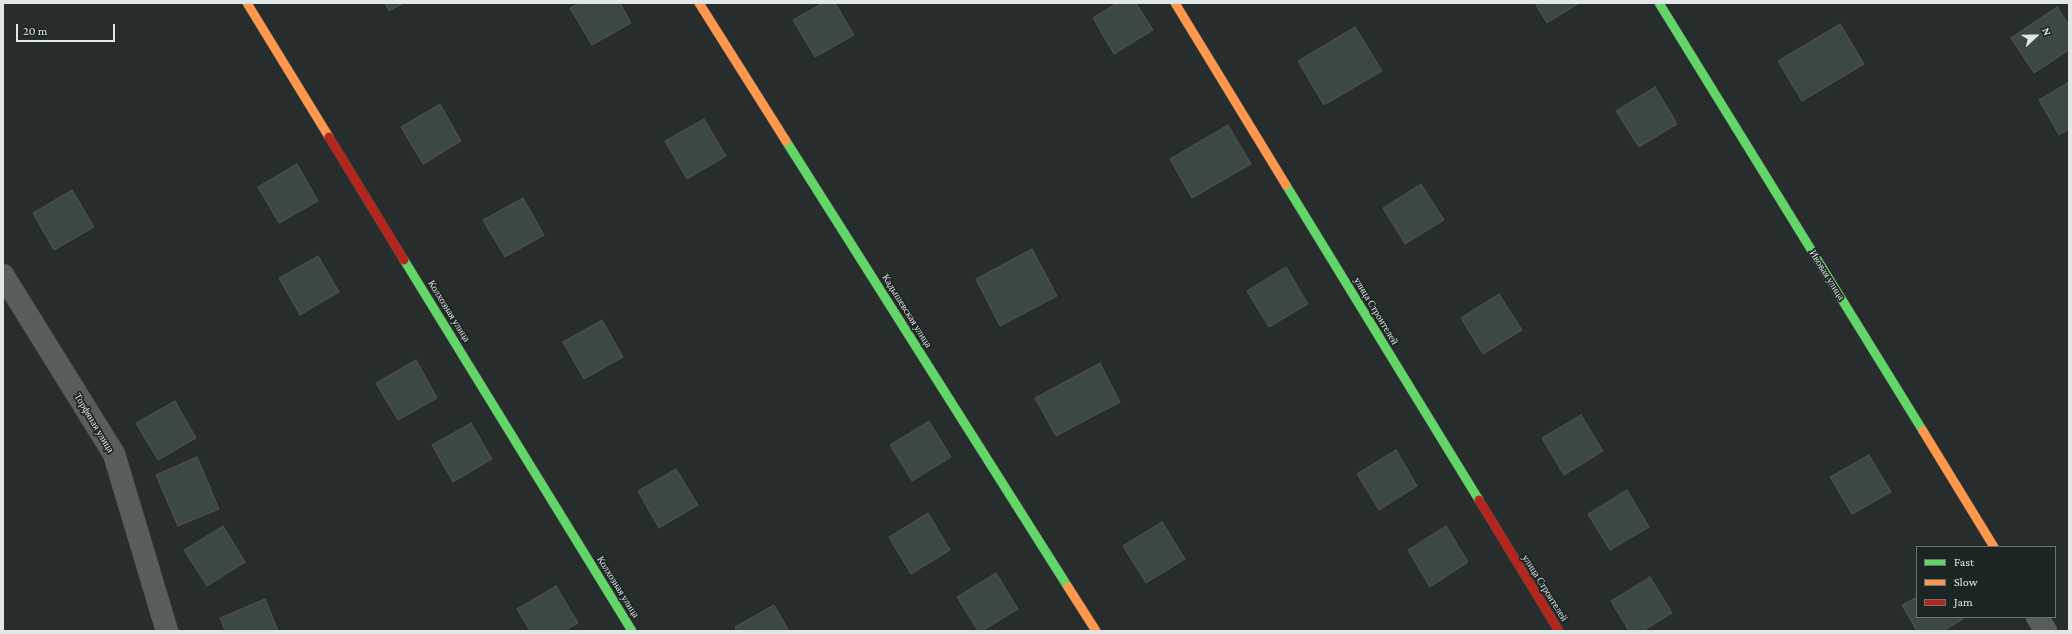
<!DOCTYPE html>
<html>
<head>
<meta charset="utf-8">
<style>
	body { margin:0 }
	#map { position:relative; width:2072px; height:634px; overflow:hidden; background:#272d2c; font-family:"Crimson Pro",serif }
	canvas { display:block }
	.frame { position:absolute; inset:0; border:4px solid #e1e7e6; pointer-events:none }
	.legend { position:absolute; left:1916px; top:546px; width:140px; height:72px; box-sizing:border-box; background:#1c2523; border:1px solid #6b7371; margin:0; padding:5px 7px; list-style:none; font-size:12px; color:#e1e7e6 }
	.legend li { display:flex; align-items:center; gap:8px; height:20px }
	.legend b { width:20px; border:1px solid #6b7371 }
	.north { position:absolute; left:2016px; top:16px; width:40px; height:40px; -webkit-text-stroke:3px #1c2523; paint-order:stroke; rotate:68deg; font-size:11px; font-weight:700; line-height:16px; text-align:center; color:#e1e7e6 }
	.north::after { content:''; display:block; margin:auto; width:14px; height:18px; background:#e1e7e6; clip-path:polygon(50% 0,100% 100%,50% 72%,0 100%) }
	.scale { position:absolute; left:16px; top:24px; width:99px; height:18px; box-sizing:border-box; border:2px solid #e1e7e6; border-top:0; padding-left:5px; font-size:12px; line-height:14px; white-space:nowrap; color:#e1e7e6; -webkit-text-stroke:3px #1c2523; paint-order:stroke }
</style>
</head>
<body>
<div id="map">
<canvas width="2072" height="634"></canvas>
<div class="frame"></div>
<ul class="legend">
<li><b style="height:5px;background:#63d668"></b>Fast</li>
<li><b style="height:5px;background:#ff974d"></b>Slow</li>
<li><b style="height:5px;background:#b3261e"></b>Jam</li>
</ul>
<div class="north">N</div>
<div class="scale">20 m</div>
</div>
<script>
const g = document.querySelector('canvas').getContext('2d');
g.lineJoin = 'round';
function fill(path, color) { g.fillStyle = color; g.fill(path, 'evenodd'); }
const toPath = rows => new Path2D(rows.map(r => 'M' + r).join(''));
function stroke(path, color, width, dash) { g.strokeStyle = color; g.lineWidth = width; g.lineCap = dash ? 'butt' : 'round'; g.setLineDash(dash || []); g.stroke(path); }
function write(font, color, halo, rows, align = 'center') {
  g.font = font + ' "Crimson Pro",serif'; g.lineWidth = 3.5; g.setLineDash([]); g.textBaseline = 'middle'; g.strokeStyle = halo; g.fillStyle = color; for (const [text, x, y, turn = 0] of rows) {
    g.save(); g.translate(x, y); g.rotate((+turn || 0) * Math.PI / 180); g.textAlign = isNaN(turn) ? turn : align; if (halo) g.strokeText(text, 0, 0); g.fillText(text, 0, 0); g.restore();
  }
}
const building = toPath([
	[385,3,404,3,389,11,385,3],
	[580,3,620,3,631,23,592,45,570,8,580,3],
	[823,3,835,3,854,35,815,57,793,20,823,3],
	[1117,3,1136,3,1153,30,1114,54,1093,18,1117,3],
	[1535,3,1579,3,1547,23,1535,3],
	[2057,7,2069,25,2069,50,2034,73,2011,38,2057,7],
	[1840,24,1864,64,1802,101,1778,61,1840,24],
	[1355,27,1382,71,1324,105,1298,61,1355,27],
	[2069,82,2069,129,2059,135,2039,100,2069,82],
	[1655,87,1677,124,1639,147,1616,111,1655,87],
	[440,104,461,141,423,164,401,127,440,104],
	[704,119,726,156,687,179,665,141,704,119],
	[1228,125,1251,164,1192,198,1170,159,1228,125],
	[297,164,318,201,279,223,258,187,297,164],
	[1421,184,1444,220,1405,244,1383,208,1421,184],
	[72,190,94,227,54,250,33,213,72,190],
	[523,198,544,235,505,257,483,220,523,198],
	[1032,249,1057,296,1000,326,976,279,1032,249],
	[318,256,339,292,300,315,279,278,318,256],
	[1286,267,1308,304,1269,327,1247,291,1286,267],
	[1499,294,1522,330,1483,354,1461,318,1499,294],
	[602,320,623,357,584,379,563,342,602,320],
	[416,360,437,398,398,420,376,383,416,360],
	[1100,363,1120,402,1056,436,1035,398,1100,363],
	[175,401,196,438,158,460,136,423,175,401],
	[1581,415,1603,451,1564,475,1542,438,1581,415],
	[929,421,951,457,912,481,890,445,929,421],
	[471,423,492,459,453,482,432,445,471,423],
	[1396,450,1417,486,1379,510,1357,474,1396,450],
	[1869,455,1891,492,1852,514,1830,477,1869,455],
	[197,457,219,509,178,526,156,475,197,457],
	[676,469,698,505,659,528,638,491,676,469],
	[1627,490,1649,527,1610,550,1588,514,1627,490],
	[928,513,950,550,911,574,889,537,928,513],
	[1162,522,1185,559,1146,583,1123,546,1162,522],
	[223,526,245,562,207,586,184,550,223,526],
	[1446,526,1468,562,1430,587,1408,550,1446,526],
	[996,573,1018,609,982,631,978,631,957,597,996,573],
	[1650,577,1672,613,1643,631,1629,631,1611,601,1650,577],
	[556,586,578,623,564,631,530,631,517,609,556,586],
	[1917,597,1917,617,1962,617,1963,619,1943,631,1917,631,1902,605,1917,597],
	[265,599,278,631,225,631,220,618,265,599],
	[774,605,789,631,737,631,735,627,774,605]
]);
const street = toPath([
	[3,275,114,454,167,631],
	[2037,617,2046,631]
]);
const fast = toPath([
	[1659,3,1923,431],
	[786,141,1068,587],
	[1286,185,1479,500],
	[404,260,632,631]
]);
const slow = toPath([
	[247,3,329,137],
	[699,3,786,141],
	[1175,3,1286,185],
	[1923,431,1994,547],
	[1068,587,1096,631]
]);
const jam = toPath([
	[329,137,404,260],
	[1479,500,1559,631]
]);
const streetNames = [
	["Ивовая улица",1827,275,58],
	["Колхозная улица",449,311,58],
	["Кадышевская улица",907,311,58],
	["улица Строителей",1376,311,59],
	["Торфяная улица",94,423,59],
	["Колхозная улица",618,587,58],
	["улица Строителей",1545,588,58]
];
fill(building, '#3c4842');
stroke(building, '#505453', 1);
stroke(street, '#474b4a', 23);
stroke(fast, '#474b4a', 10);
stroke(slow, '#474b4a', 10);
stroke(jam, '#474b4a', 10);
stroke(street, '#585c5b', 22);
stroke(fast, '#63d668', 9);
stroke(slow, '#ff974d', 9);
stroke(jam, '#b3261e', 9);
write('10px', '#e1e7e6', '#1c2523', streetNames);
</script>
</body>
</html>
